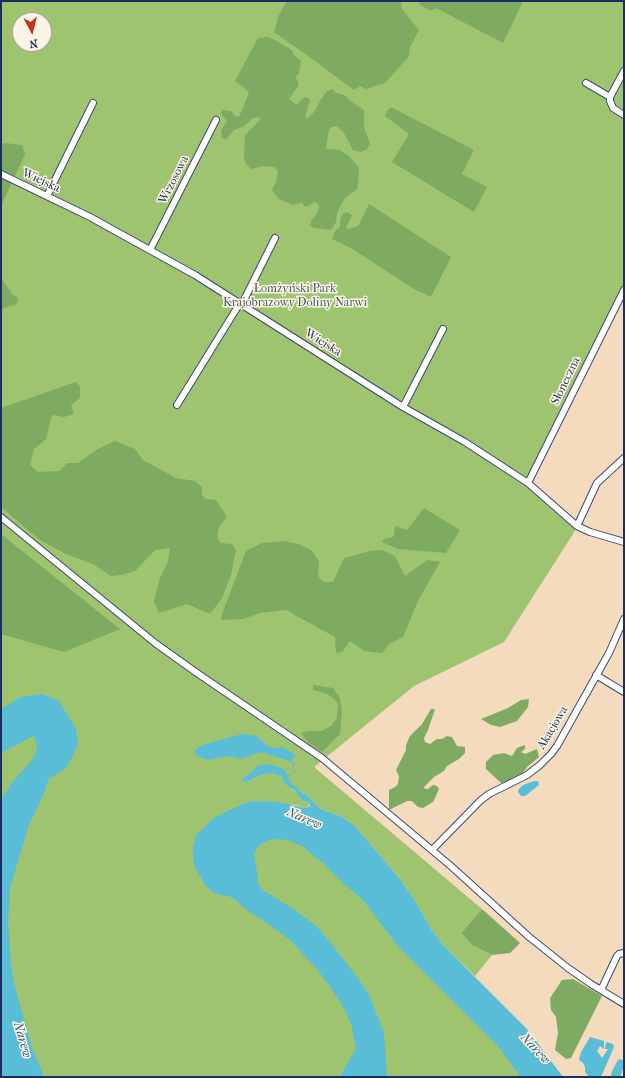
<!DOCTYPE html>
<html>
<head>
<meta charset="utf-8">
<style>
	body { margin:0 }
	#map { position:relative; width:625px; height:1078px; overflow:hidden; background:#f5dbbe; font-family:"IM FELL French Canon",serif }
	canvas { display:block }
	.frame { position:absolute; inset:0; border:2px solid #1b2f5e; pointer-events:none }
	.north { position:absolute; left:12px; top:12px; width:40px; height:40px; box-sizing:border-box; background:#fcf5e5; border:1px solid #a2a6af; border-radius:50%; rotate:173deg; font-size:11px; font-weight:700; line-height:16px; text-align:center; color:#1b2f5e }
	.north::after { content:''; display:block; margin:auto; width:14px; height:18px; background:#c8321e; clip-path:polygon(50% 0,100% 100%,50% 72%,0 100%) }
</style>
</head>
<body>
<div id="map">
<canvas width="625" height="1078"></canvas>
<div class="frame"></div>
<div class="north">N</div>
</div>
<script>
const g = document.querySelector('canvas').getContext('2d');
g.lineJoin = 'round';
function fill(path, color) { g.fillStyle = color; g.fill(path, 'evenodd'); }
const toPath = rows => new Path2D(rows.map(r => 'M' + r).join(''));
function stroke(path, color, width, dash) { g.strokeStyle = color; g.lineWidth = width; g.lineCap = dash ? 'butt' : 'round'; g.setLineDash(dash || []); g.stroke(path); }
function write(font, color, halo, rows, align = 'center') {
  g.font = font + ' "IM FELL French Canon",serif'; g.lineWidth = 3; g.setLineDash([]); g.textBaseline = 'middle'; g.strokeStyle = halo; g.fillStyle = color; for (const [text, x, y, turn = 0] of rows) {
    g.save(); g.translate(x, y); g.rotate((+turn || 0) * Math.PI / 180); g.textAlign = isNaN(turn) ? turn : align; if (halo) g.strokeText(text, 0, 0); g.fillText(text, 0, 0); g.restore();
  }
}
const green = toPath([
	[1,1,624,1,624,296,529,486,578,526,504,642,414,686,314,767,482,909,461,933,472,945,492,955,475,976,447,949,431,929,414,899,400,879,354,825,341,816,325,811,319,808,307,795,299,790,289,787,298,794,303,801,309,802,310,804,306,808,292,804,533,1077,1,1077],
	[20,20,44,20,44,44,20,44]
]);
const forest = toPath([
	[287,1,401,1,402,9,419,30,410,47,409,56,385,83,366,89,360,86,354,90,315,61,274,32,279,15],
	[419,1,523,1,503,43,436,8,431,11,420,5],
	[268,37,275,40,293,51,293,54,301,61,299,73,295,78,298,81,298,86,289,99,296,105,304,97,310,99,305,117,307,119,315,111,320,101,327,91,333,89,336,93,344,95,353,103,364,110,364,127,370,144,367,149,361,152,353,150,344,133,337,126,331,127,328,133,326,149,340,150,349,156,359,168,358,185,357,189,345,198,341,205,337,213,336,222,331,230,315,228,310,226,311,221,317,213,319,206,317,203,314,202,309,206,304,206,302,202,293,205,279,199,272,190,276,182,278,171,274,167,263,166,251,169,246,164,244,158,245,135,260,120,259,117,253,118,243,127,234,130,226,140,222,138,221,130,227,121,221,114,222,110,231,111,235,116,239,117,249,93,245,88,235,81,258,38],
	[391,107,474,150,462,174,487,187,474,212,392,162,409,134,385,116,387,111],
	[5,143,22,145,25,154,1,206,1,144],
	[369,204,451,257,431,297,414,289,351,248,332,239,336,230,340,227,340,221,342,215,347,212,352,215,346,228,349,229,358,226],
	[1,278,12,294,18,298,17,304,1,309],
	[76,382,80,387,80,398,71,405,74,414,64,417,52,415,46,439,34,449,30,465,38,472,59,471,67,463,78,463,96,450,115,441,135,449,143,460,176,478,195,481,202,487,202,495,206,499,216,500,227,517,219,527,217,537,221,543,232,544,236,550,231,575,222,598,210,614,187,604,159,613,154,601,160,578,168,562,170,548,155,550,135,571,121,575,111,576,93,564,68,555,40,540,1,507,1,408],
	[424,508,460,530,446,553,398,549,382,542,384,539,393,537,394,535,395,526,407,530],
	[1,534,120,629,64,652,1,634],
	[283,541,299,544,311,550,319,561,318,576,324,582,333,582,344,558,370,551,382,550,395,556,405,576,427,560,440,562,418,601,403,637,389,644,382,653,364,651,350,641,342,652,336,653,335,637,286,610,260,613,243,619,221,620,222,614,246,551,262,543],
	[313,685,333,688,340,698,342,713,340,734,322,752,309,743,301,733,309,731,322,731,332,725,337,718,338,704,334,699,327,694,313,690],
	[529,699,528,707,517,721,500,727,491,725,481,719,508,708,521,700],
	[431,709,435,709,428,730,424,738,425,742,430,744,437,739,442,739,447,736,452,737,457,746,465,747,465,753,459,759,447,766,444,771,434,777,424,787,425,789,428,789,433,785,437,786,439,789,433,802,423,808,418,807,412,801,407,801,389,810,389,790,395,787,398,784,399,776,396,770,406,750,406,745,410,736,422,724],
	[525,745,525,749,521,752,525,754,537,749,539,757,527,767,522,775,511,782,501,783,486,769,486,762,493,755,504,753,512,756,517,748],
	[482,909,520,943,510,953,492,955,472,945,461,933],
	[573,979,602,996,571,1058,566,1059,555,1050,558,1033,556,1017,551,1010,550,998,562,980]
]);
const water = toPath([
	[42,694,59,701,76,729,78,742,74,754,66,768,49,779,47,783,45,791,29,825,10,888,8,923,11,964,14,983,31,1045,44,1077,1,1077,1,800,11,784,32,760,36,753,37,747,35,738,33,736,1,753,1,709,21,697],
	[242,734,247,734,251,736,255,735,268,746,274,748,283,747,292,753,295,754,294,758,292,760,294,764,294,771,293,773,292,774,290,775,290,776,287,776,292,784,303,793,307,795,319,808,325,811,341,816,354,825,400,879,414,899,431,929,447,949,527,1029,563,1077,521,1077,497,1045,397,945,363,900,344,884,323,863,302,846,287,840,277,839,269,840,258,846,254,853,258,878,257,881,260,886,264,891,294,909,317,927,330,942,360,981,370,997,384,1033,387,1077,340,1077,356,1048,351,1024,344,1008,331,988,317,969,290,940,278,931,243,907,237,901,231,897,214,893,206,886,195,868,193,858,193,847,197,834,214,818,231,809,252,801,277,802,306,808,310,806,309,802,303,801,295,791,284,783,282,776,272,773,260,775,246,782,242,780,243,778,252,772,257,766,267,764,279,767,285,770,287,775,290,775,294,770,292,763,290,761,261,752,241,759,228,756,209,760,197,756,195,753,195,750,202,745],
	[534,781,538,781,539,785,525,796,521,796,518,792,518,790,523,785],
	[590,1037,604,1041,604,1049,600,1046,597,1051,602,1058,608,1049,605,1049,606,1042,613,1044,614,1047,601,1077,589,1077,585,1072,585,1067,583,1063,579,1060,581,1052],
	[620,1059,624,1061,624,1066,620,1077,612,1077,611,1076,612,1071,618,1060]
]);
const minor = toPath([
	[624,71,610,97,610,101,613,108,624,115],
	[586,83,610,97],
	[1,174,90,217,195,275,403,407,465,442,528,483,577,526,590,532,624,542],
	[47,196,93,103],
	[150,250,216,120],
	[242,304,275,238],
	[177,405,240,303],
	[403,407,443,329],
	[528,483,624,290],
	[1,517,155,643,197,673,322,758,452,867,528,936,568,968,591,984,624,1004],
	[577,526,597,483,624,458],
	[596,675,624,692],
	[432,850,481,800,489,794,527,775,540,765,551,754,557,746,609,653,624,619],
	[601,990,617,956,619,954,624,953]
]);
const streetNames = [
	["Wrzosowa",174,180,-63],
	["Wiejska",41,181,25],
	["Wiejska",323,343,32],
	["Słoneczna",566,381,-64],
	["Akacjowa",553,728,-59]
];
const parkNames = [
	["Łomżyński Park",295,289],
	["Krajobrazowy Doliny Narwi",295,303]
];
const waterNames = [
	["Narew",304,819,23],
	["Narew",22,1040,74],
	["Narew",535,1049,47]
];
fill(green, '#9ec46f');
fill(forest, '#7eaa62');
fill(water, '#59bdd8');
stroke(minor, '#3c496c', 8);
stroke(minor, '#fff', 6);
write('12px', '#1b2f5e', '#fcf5e5', streetNames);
write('12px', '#425c63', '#fcf5e5', parkNames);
write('italic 13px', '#2e5a83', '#fcf5e5', waterNames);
</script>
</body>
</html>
